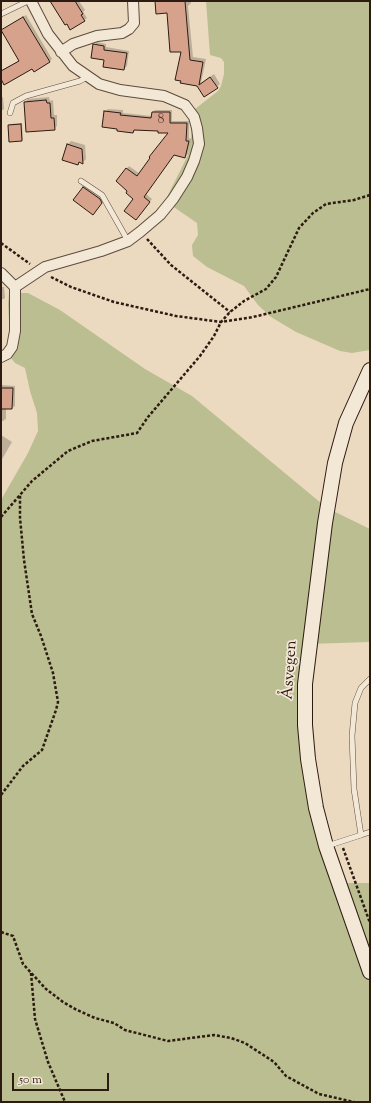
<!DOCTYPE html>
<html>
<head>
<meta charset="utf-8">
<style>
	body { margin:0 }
	#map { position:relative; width:371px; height:1103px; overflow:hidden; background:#ecdac0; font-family:"Sorts Mill Goudy",serif }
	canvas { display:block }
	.frame { position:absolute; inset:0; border:2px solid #2c1b12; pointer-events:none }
	.scale { position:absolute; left:12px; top:1073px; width:97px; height:18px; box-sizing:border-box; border:2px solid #2c1b12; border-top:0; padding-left:5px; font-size:12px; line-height:14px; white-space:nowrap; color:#2c1b12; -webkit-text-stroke:3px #f3e7d6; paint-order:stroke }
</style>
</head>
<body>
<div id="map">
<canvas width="371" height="1103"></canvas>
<div class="frame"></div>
<div class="scale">50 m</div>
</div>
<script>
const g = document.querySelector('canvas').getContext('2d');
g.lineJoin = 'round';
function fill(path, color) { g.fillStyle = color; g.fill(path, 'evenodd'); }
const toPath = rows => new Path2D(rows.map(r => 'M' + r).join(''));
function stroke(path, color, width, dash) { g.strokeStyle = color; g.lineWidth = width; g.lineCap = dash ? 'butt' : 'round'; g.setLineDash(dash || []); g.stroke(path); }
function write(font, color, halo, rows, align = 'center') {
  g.font = font + ' "Sorts Mill Goudy",serif'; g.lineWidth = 3.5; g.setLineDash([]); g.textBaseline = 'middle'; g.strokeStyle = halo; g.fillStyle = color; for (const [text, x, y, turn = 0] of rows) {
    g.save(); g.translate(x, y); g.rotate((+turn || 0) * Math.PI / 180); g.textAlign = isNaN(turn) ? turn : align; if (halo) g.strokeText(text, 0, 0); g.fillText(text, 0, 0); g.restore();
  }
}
const green = toPath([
	[206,1,370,1,370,350,352,353,340,351,296,332,271,317,258,305,244,286,207,267,193,256,192,245,198,235,197,223,165,201,188,155,192,132,192,114,195,109,218,91,221,86,224,74,224,62,221,58,210,55],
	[9,293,28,293,60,310,145,369,192,396,327,508,370,529,370,642,308,644,303,647,301,653,301,677,303,750,345,883,370,883,370,1102,1,1102,1,500,28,453,38,431,37,413,30,391,25,368,15,363,11,358,8,304]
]);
const shadow = toPath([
	[51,1,79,1,85,10,83,12,87,18,84,20,52,4],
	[156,1,191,1,191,3,188,6,193,57,206,59,201,83,214,74,220,84,204,96,182,50,168,11],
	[26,15,52,59,49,62,1,77,2,70,20,60,12,24],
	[97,42,106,44,106,47,129,51,127,66,124,69,105,59,94,45],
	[3,97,4,109,1,111,1,98],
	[49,97,50,101,53,100,54,115,57,115,57,126,54,129,25,102,28,99],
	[108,109,123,110,123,113,152,116,153,112,155,110,172,110,172,121,189,121,189,138,191,139,188,154,185,157,174,154,146,194,152,199,139,216,135,199,129,191,117,181,129,166,140,174,170,132,159,130,136,129,133,132,105,111],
	[22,123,23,139,22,140,10,141,9,125,10,124],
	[71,141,85,145,86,159,83,162,80,162,77,164,63,159,68,144],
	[85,186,101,198,103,201,94,212,83,188],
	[1,287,4,287,5,298,4,299,1,299],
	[1,385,15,386,15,406,12,408,6,408,6,419,3,421,1,421],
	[1,435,12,442,1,461]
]);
const building = toPath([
	[50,1,75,1,83,14,81,15,85,21,70,30,67,24,65,25,50,1],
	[155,1,185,1,190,60,203,62,199,85,210,77,218,88,204,97,197,86,180,83,181,81,175,80,181,52,170,52,167,13,156,14,155,1],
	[23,17,50,62,34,72,32,69,4,85,1,79,1,71,19,61,1,30,23,17],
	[93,44,104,46,104,50,127,53,124,70,103,67,104,60,91,58,93,44],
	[46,100,47,103,50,103,51,118,54,118,55,130,26,132,24,102,46,100],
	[104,111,121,113,120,115,151,118,152,112,170,112,170,123,187,123,186,141,189,141,185,158,174,155,144,197,150,202,136,220,124,211,133,199,126,193,127,191,116,181,126,168,137,176,150,158,149,157,168,133,158,133,158,131,134,130,133,133,117,131,117,129,102,127,104,111],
	[21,124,22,141,9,142,8,125,21,124],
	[67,144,82,149,83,164,79,162,78,165,62,160,67,144],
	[83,187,100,199,102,203,93,215,73,200,83,187],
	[1,388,13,388,12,409,1,409,1,388]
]);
const path = toPath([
	[147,239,171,265,230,312],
	[1,243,30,264],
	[51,277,71,287,114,302,176,316,221,322,253,317,370,289],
	[1,517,32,481,68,451,92,441,137,433,148,417,200,356,214,336,221,322,230,312,244,301,266,289,276,277,299,228,313,213,326,204,354,200,370,195],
	[1,795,23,766,42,750,56,710,58,702,53,673,41,636,32,614,24,560,20,518,20,495],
	[343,848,370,923],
	[1,932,13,936,23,964,46,989,63,1002,77,1010,95,1018,114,1023,125,1030,168,1041,214,1035,231,1038,245,1043,274,1062,286,1076,319,1094,354,1102],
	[31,973,35,1019,48,1062,65,1102]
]);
const lane = toPath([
	[1,14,28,1],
	[10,113,13,103,26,96,80,81,87,77],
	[81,181,102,195,128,241],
	[361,835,370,832],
	[327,846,361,835,354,789,352,736,355,703,361,688,370,679]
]);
const street = toPath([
	[61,52,73,44,97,36,122,33,129,29,134,23,133,1],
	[1,273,15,287],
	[1,357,7,354,12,347,15,331,15,287,45,267,101,251,128,241,140,232,160,215,173,199,187,177,194,161,199,144,197,128,194,117,185,105,164,96,120,90,99,84,73,66,48,34,31,1]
]);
const secondary = toPath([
	[370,370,346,423,335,463,325,523,305,684,305,725,308,759,316,808,326,846,370,972]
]);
const numberNames = [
	["8",161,121]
];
const streetNames = [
	["Åsvegen",291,670,-86]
];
fill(green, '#bbbe90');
fill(shadow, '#0003');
fill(building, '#d6a28c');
stroke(building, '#2c1b12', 1);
stroke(lane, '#5c4b3e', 6);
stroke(street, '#5c4b3e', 12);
stroke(secondary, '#2c1b12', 16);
stroke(path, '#2c1b12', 2.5, [3, 2]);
stroke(lane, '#f3e7d6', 5);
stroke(street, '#f3e7d6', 10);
stroke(secondary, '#f3e7d6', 14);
write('14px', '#563d30', null, numberNames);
write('16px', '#2c1b12', '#f3e7d6', streetNames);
</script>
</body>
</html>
